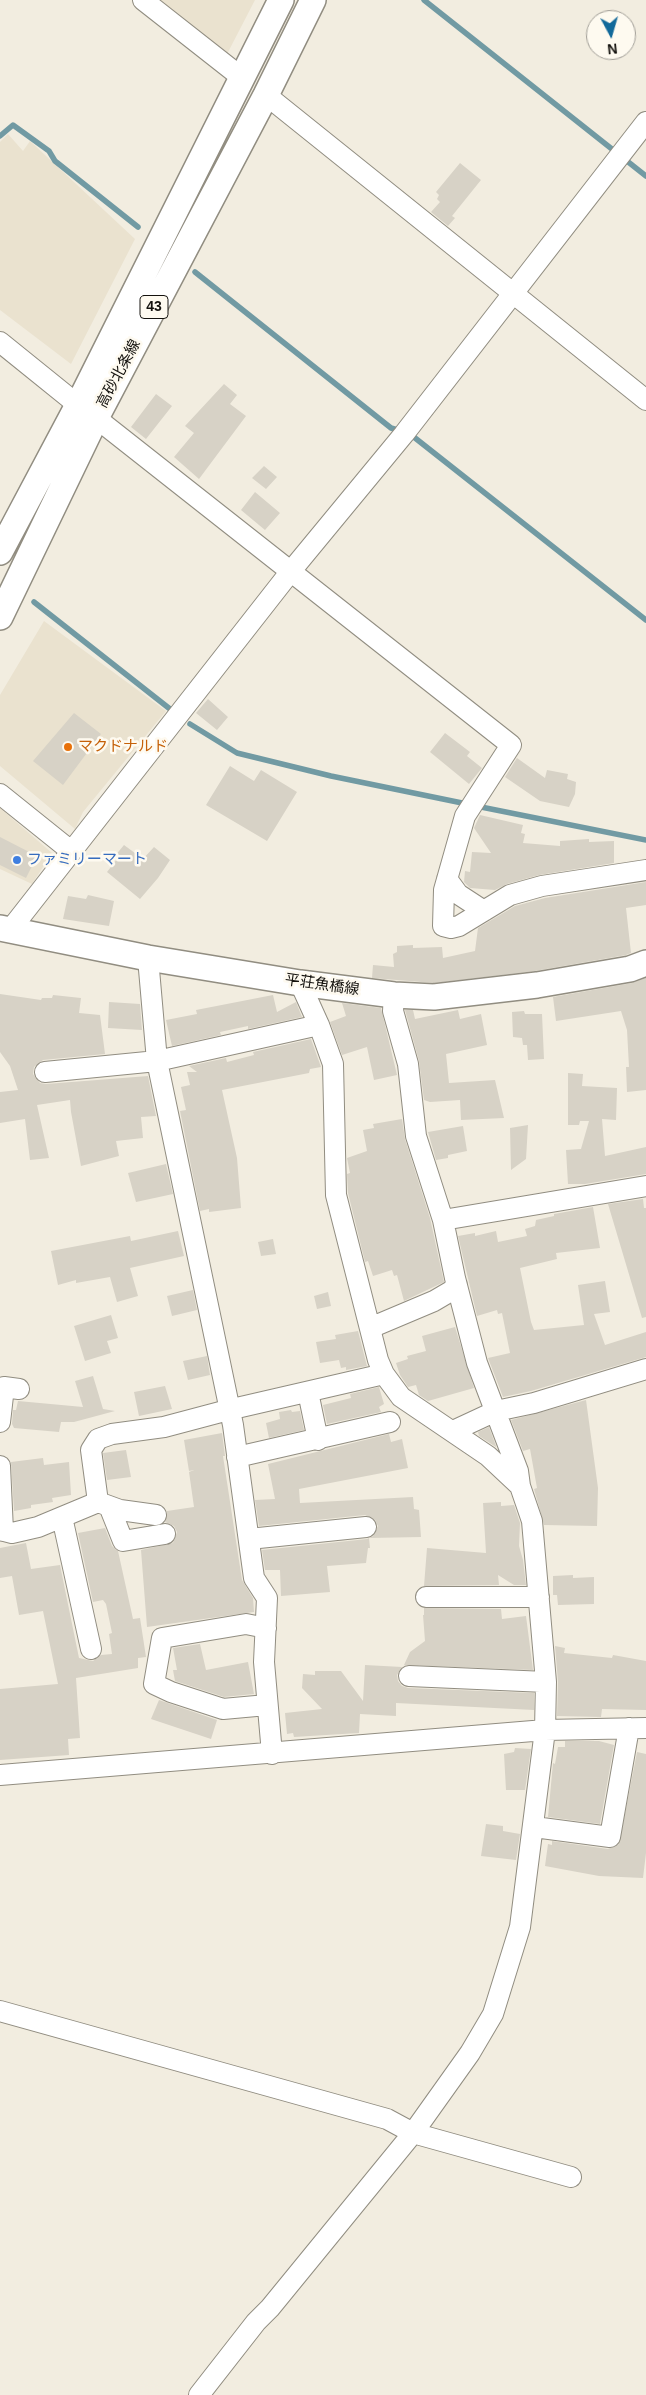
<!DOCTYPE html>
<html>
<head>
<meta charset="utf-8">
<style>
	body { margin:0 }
	#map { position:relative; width:646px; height:2395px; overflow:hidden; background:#f2ede0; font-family:Helvetica,sans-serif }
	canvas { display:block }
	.north { position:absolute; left:586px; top:10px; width:50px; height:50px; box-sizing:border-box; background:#fefaf0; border:1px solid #a09d96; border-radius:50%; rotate:174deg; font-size:14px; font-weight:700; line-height:20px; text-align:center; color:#14120e }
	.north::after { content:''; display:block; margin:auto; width:18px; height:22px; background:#12699a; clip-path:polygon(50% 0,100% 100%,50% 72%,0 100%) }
</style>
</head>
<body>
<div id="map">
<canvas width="646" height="2395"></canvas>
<div class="north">N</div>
</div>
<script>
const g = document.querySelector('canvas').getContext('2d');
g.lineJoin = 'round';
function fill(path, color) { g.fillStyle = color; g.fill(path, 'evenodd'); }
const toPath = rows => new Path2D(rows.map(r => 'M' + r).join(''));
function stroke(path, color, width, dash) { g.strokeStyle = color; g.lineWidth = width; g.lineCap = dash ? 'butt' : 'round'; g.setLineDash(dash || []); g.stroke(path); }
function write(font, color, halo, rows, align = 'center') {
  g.font = font + ' Helvetica,"Noto Sans JP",sans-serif'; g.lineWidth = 5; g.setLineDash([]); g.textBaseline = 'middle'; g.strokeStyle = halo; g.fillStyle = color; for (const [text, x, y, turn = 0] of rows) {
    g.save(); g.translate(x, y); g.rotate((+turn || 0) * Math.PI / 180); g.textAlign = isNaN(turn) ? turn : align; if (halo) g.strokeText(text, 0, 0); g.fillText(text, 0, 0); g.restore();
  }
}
const built = toPath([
	[151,0,255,0,225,58],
	[8,134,23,151,30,141,135,239,71,364,0,310,0,142],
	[44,621,166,711,83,812,75,829,0,766,0,695],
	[0,808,52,853,32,884,0,869]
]);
const stream = toPath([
	[424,0,646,176],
	[0,136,13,125,49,151,55,161,138,227],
	[195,272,391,428,401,431],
	[410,434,646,620],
	[34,602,170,709],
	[190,724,237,753,331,776,467,804],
	[476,806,646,840]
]);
const building = toPath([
	[460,163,481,180,452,216,455,218,448,226,431,212,440,202,437,199,439,195,436,192],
	[224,384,237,395,230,404,246,416,199,479,174,457,194,433,185,426],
	[156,394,172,406,146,439,131,427],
	[264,466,277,477,266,489,252,478],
	[255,492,280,513,265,530,241,510],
	[208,699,228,717,217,730,196,713],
	[74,713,101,734,63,785,33,761],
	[445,733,470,752,467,756,482,768,469,784,430,752],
	[517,758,545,778,547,770,568,774,567,779,576,782,575,794,569,807,540,801,505,777],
	[230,766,254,781,261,770,297,792,267,841,206,805],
	[480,815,523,825,521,833,525,834,523,843,560,846,560,841,589,839,589,842,614,841,614,863,539,875,507,884,495,890,470,888,464,882,465,871,470,872,472,852,491,853,474,828],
	[0,837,37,856,26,878,0,865],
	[124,845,143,859,154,847,170,860,158,878,140,899,107,872,117,859,114,857],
	[646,882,646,905,626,908,631,953,626,955,535,971,434,983,372,978,373,965,394,967,393,954,397,952,397,946,413,945,413,948,442,947,443,958,475,951,478,928,515,906,545,898],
	[88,895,114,901,109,926,63,919,68,896,86,899],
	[646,978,646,1090,627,1092,626,1067,629,1067,627,1030,621,1011,556,1021,553,997,632,983],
	[0,994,41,1000,42,998,52,998,53,995,81,998,79,1013,100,1015,105,1054,43,1060,34,1067,33,1074,40,1083,46,1084,148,1076,156,1116,141,1117,143,1138,116,1141,119,1156,81,1166,71,1112,70,1100,37,1105,49,1158,30,1160,25,1119,0,1123,0,1092,18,1090,10,1066,0,1052],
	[273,995,277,1012,296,1002,302,1017,248,1029,248,1026,220,1032,221,1035,172,1046,166,1020,197,1014,196,1010],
	[109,1002,140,1004,142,1030,108,1028],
	[342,1003,381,1008,397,1075,374,1080,367,1047,342,1055,330,1022,346,1016],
	[405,1010,413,1010,415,1019,458,1010,460,1019,481,1014,487,1045,446,1054,449,1083,495,1080,504,1118,461,1120,460,1100,430,1102,424,1100,419,1061],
	[524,1011,525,1014,542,1014,544,1059,528,1060,527,1045,523,1045,522,1038,513,1037,512,1012],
	[311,1039,321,1067,310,1069,309,1073,222,1090,237,1158,241,1208,209,1212,209,1209,200,1211,180,1111,186,1110,181,1087,190,1085,187,1072,197,1072,189,1066,226,1058,227,1062,254,1055,253,1052],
	[568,1073,583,1074,582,1086,617,1088,616,1120,602,1119,605,1156,646,1147,646,1174,585,1184,568,1184,566,1150,581,1149,589,1121,580,1121,579,1125,568,1125],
	[402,1119,405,1139,430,1218,444,1282,404,1301,397,1275,394,1276,392,1270,373,1276,368,1261,365,1262,348,1193,347,1174,350,1173,347,1158,367,1151,363,1130,374,1128,373,1124],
	[528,1125,526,1159,511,1170,510,1128],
	[463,1126,467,1151,448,1155,448,1158,436,1160,428,1132],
	[166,1164,173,1194,136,1202,128,1173],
	[643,1199,644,1208,646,1208,646,1317,642,1318,608,1204],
	[593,1207,600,1248,556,1253,557,1259,520,1268,531,1322,534,1330,584,1325,578,1285,605,1281,610,1312,594,1314,605,1345,646,1332,646,1357,531,1391,503,1397,488,1358,510,1353,502,1313,498,1314,497,1310,477,1316,458,1236,475,1233,475,1236,496,1231,498,1242,527,1236,525,1229,535,1226,536,1220,554,1216,554,1214],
	[178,1231,184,1256,130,1268,138,1296,117,1302,110,1277,76,1283,76,1280,58,1285,51,1251,130,1236,131,1241],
	[273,1239,276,1254,261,1256,258,1242],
	[193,1290,197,1310,172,1316,167,1296],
	[328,1292,331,1306,317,1309,314,1296],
	[111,1315,118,1338,107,1341,111,1353,85,1361,74,1326],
	[455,1327,474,1388,428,1401,419,1395,416,1385,408,1387,400,1375,396,1363,408,1359,407,1356,426,1351,422,1336],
	[358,1331,367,1366,346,1370,346,1367,341,1368,339,1360,320,1363,316,1342,336,1339,335,1335],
	[207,1356,210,1375,188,1380,183,1361],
	[93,1376,103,1409,115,1411,74,1422,61,1422,59,1432,14,1428,12,1424,13,1410,16,1410,18,1401,83,1407,75,1381],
	[165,1386,172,1409,139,1416,134,1392],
	[379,1387,384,1404,379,1407,381,1412,327,1424,323,1405,351,1398,350,1394],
	[586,1400,598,1488,597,1526,544,1525,534,1489,537,1488,530,1449,523,1451,511,1420],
	[291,1410,292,1412,300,1411,304,1430,269,1438,266,1423,280,1419,279,1412],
	[489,1427,496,1446,496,1447,479,1436,478,1432],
	[222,1433,225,1456,223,1456,242,1580,253,1598,254,1612,147,1627,141,1550,173,1543,177,1532,174,1526,165,1522,167,1511,194,1507,189,1472,194,1470,189,1471,184,1440],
	[389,1434,391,1442,402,1439,408,1468,299,1489,300,1503,413,1497,414,1509,419,1510,421,1537,369,1538,370,1548,368,1548,366,1563,327,1566,330,1592,281,1596,280,1570,265,1570,262,1550,367,1539,373,1536,378,1526,375,1520,365,1515,259,1526,255,1500,275,1499,268,1464],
	[126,1450,131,1477,107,1480,103,1453],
	[43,1458,44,1465,69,1462,71,1495,52,1498,53,1502,31,1505,31,1508,14,1511,11,1462],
	[501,1502,501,1506,514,1505,520,1523,519,1546,523,1560,526,1585,514,1585,498,1575,499,1585,424,1586,427,1548,486,1553,483,1503],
	[105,1528,112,1546,118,1551,133,1619,140,1618,146,1657,138,1658,138,1668,76,1678,80,1738,68,1739,69,1755,0,1760,0,1689,58,1684,43,1611,19,1615,12,1576,0,1578,0,1548,26,1543,31,1569,60,1565,79,1658,93,1661,101,1655,112,1654,109,1634,112,1633,106,1604,103,1600,93,1602,78,1533],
	[573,1575,573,1578,594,1577,594,1604,558,1605,557,1595,553,1595,553,1576],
	[424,1608,501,1609,502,1619,526,1616,533,1670,404,1665,410,1652,425,1641,423,1615,424,1615],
	[200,1644,206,1670,248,1662,254,1694,224,1697,175,1681,173,1670,177,1670,173,1648],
	[555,1646,565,1648,564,1653,612,1658,613,1655,646,1661,646,1710,602,1709,601,1717,557,1716,558,1682],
	[365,1665,402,1667,397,1675,398,1681,402,1686,408,1688,534,1693,534,1710,396,1703,396,1716,360,1714,359,1733,294,1737,293,1733,287,1734,285,1713,322,1709,302,1688,303,1674,315,1675,315,1671,341,1671,363,1701],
	[159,1700,217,1720,211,1739,151,1719],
	[565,1741,599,1741,614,1745,600,1824,548,1817,553,1763,555,1764,558,1747,565,1747],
	[515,1748,531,1749,525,1790,506,1790,504,1754,514,1752],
	[637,1752,646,1754,646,1853,643,1878,599,1876,545,1866,548,1844,552,1845,552,1841,608,1849,619,1844],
	[486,1824,503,1826,503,1831,520,1834,516,1860,481,1856]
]);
const minor = toPath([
	[143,0,241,77],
	[266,95,646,400],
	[0,342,78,405],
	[96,418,511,745,465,816,444,890,443,926,451,928,459,926,510,895,542,886,646,870],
	[0,794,71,851],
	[447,879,458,894,484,911],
	[10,930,291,571,404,434,646,122],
	[148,958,157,1061,233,1425,254,1578,267,1598,264,1662,272,1754],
	[394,995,393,1011,408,1064,416,1136,443,1220,455,1278,477,1363,518,1471,520,1486],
	[45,1072,157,1061,319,1025],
	[443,1220,646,1186],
	[370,1328,434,1301,451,1291,457,1285],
	[308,1392,318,1440],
	[0,1422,4,1387,19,1389],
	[453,1431,496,1411,534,1403,646,1369],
	[237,1457,390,1422],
	[0,1466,3,1531],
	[98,1502,91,1450,98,1439,112,1434,164,1427,228,1410,384,1374],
	[109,1506,123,1541,165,1534],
	[62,1517,91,1649],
	[0,1530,12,1533,38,1527,98,1502,120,1510,156,1515],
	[249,1539,366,1527],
	[426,1597,539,1597],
	[266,1628,246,1624,162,1638,154,1684,171,1692,223,1709,267,1705],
	[409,1676,546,1682],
	[0,1775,545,1730,646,1728],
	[534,1827,610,1837,629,1728],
	[0,2011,387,2119,413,2133,571,2177],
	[199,2395,256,2322,270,2308,413,2133,470,2053,493,2014,520,1927,545,1730,546,1682,532,1521,520,1486,488,1456,401,1397,384,1374,378,1360,336,1195,333,1064,319,1025,300,983]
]);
const major = toPath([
	[0,552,78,405,281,0],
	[0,617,96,418,266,95,313,0],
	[0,928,148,958,300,983,394,995,434,997,537,985,630,969,646,963]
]);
const markers = [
	[68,747,5,"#e8710a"],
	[17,860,5,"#3f7fe0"]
];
const shields = [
	[154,307,28]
];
const shieldNames = [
	["43",154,307]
];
const streetNames = [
	["高砂北条線",119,374,-62],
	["平荘魚橋線",322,985,8]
];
const foodNames = [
	["マクドナルド",78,747]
];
const shopNames = [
	["ファミリーマート",27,860]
];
fill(built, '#eae2cf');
stroke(stream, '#719aa3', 5.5);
fill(building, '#d7d2c6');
stroke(minor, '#918d81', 22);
stroke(major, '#918d81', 28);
stroke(minor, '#fff', 20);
stroke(major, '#fff', 25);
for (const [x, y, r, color] of markers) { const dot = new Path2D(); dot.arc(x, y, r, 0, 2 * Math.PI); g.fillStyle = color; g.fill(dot); stroke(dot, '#fefaf0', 2); }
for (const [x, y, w] of shields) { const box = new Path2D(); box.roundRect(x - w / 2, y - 11.5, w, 23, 4); g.fillStyle = '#fefaf0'; g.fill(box); stroke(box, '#14120e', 1); }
write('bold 14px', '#14120e', null, shieldNames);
write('15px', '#14120e', '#fefaf0', streetNames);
write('15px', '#c56008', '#fefaf0', foodNames, 'left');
write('15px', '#366cbe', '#fefaf0', shopNames, 'left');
</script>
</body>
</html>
